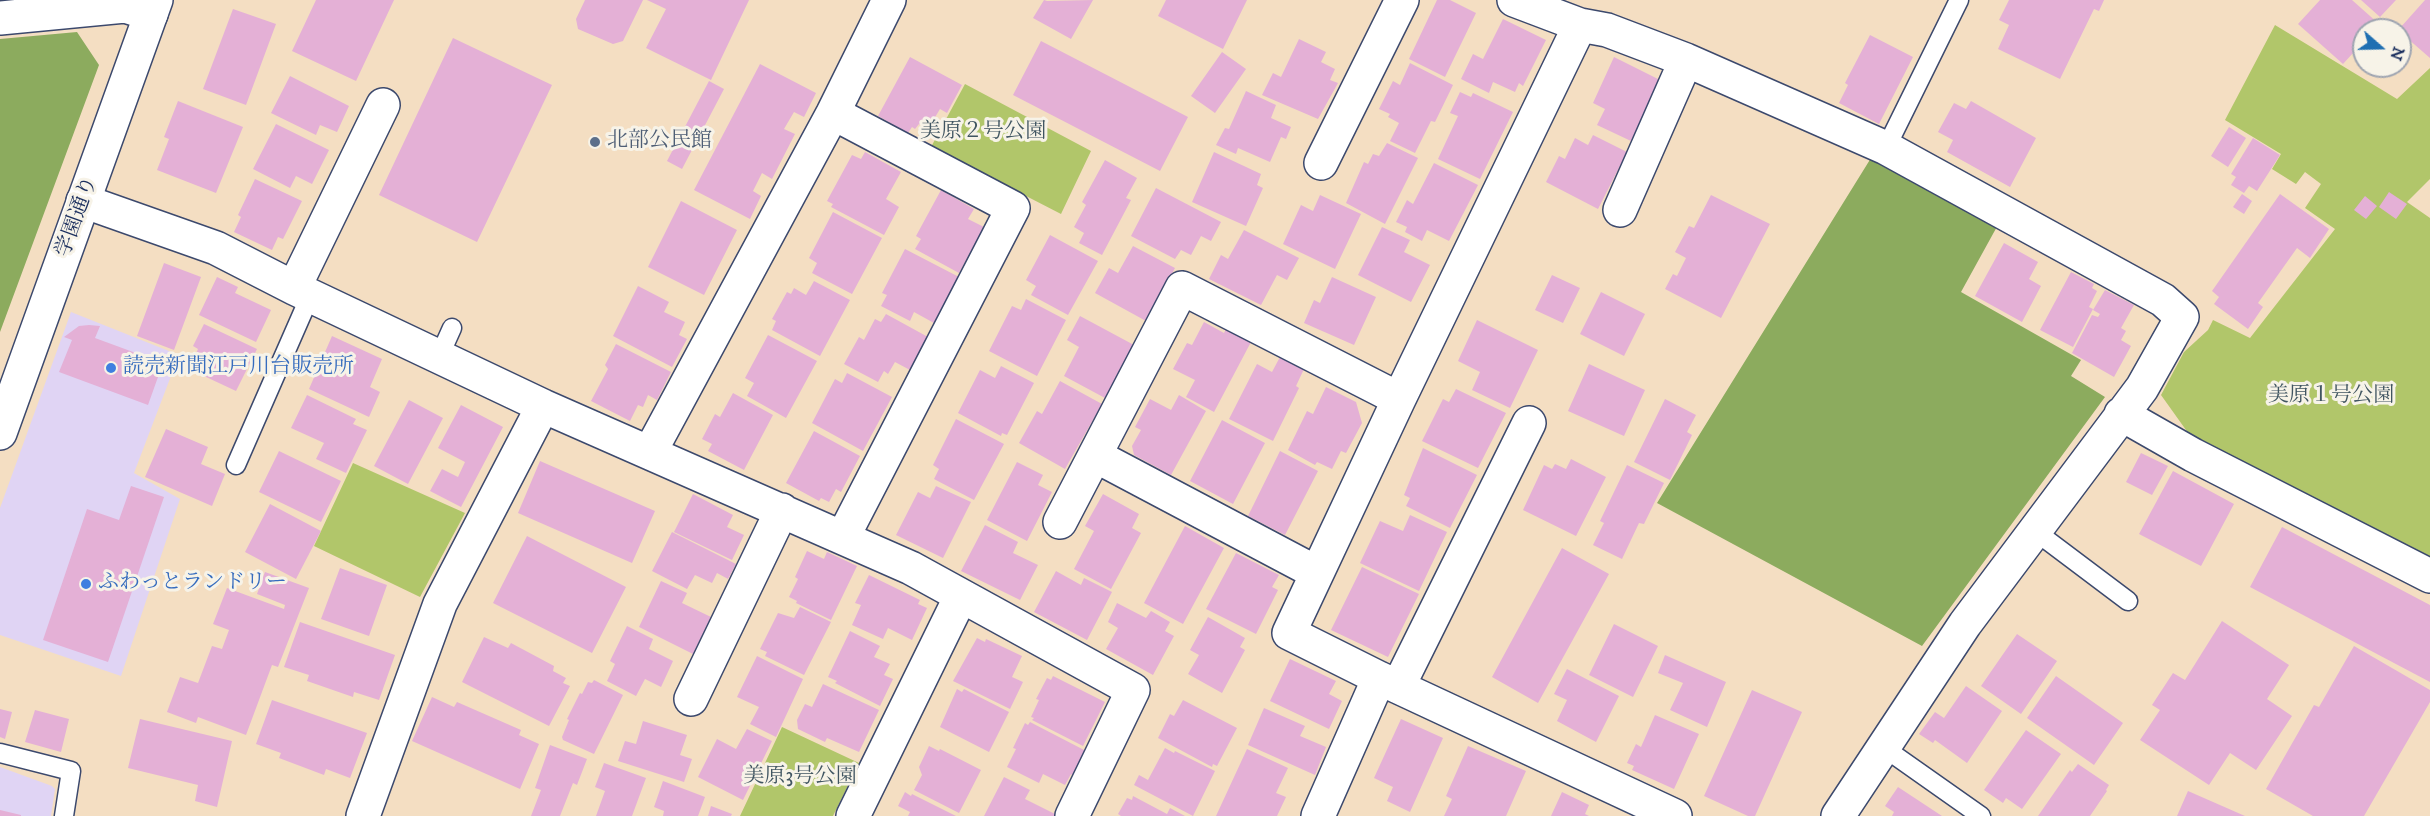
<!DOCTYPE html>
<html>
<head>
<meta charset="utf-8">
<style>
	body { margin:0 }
	#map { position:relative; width:2430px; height:816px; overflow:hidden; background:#f4dec2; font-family:"IM FELL DW Pica",serif }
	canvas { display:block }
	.north { position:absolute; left:2352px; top:18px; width:60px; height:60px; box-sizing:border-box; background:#f7f3e8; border:2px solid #9fa5b1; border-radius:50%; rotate:110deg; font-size:16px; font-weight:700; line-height:24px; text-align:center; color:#1b2f5e }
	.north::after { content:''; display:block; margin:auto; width:21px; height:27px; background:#1f6fb2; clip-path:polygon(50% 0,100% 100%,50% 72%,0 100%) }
</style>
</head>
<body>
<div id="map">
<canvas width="2430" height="816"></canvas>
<div class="north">N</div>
</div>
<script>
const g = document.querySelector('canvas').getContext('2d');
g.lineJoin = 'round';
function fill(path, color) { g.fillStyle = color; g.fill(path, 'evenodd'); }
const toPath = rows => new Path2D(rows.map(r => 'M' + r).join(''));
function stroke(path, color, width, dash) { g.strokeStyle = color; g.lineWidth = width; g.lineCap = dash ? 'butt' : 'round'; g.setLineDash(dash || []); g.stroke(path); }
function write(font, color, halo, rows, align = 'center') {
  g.font = font + ' "IM FELL DW Pica","Noto Serif JP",serif'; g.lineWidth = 6; g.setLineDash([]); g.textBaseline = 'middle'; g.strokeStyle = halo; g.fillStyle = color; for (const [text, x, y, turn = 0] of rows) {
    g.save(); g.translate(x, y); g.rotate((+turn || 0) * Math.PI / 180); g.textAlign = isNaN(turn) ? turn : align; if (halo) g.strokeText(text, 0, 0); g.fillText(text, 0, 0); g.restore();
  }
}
const built = toPath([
	[71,312,179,355,134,473,180,499,121,676,0,635,0,508],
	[0,767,52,786,55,789,51,816,0,816]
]);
const green = toPath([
	[2275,25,2397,99,2430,68,2430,179,2407,202,2430,218,2430,560,2191,437,2161,395,2184,352,2208,330,2213,320,2250,338,2335,229,2305,208,2321,184,2305,172,2296,184,2272,169,2281,154,2225,120],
	[965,84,1091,151,1061,214,931,147],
	[353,463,465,513,420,597,314,546],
	[782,727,859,763,833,816,740,816]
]);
const forest = toPath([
	[77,32,99,65,0,332,0,39],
	[1871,158,1999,223,1961,292,2081,360,2071,376,2105,397,1922,646,1657,503]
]);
const building = toPath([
	[316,0,394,0,356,81,292,51],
	[585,0,643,0,623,41,613,44,578,29,576,19],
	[647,0,749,0,711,80,646,48,666,9],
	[1044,0,1047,1,1093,0,1071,39,1033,18],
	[1166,0,1247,0,1223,49,1158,16],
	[1437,0,1450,0,1476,13,1445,77,1409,59],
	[2009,0,2104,0,2099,11,2094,9,2060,79,1998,49,2009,25,1999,20],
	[2320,0,2352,0,2379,24,2374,30,2364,30,2364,41,2343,64,2298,24],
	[2361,0,2396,0,2380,17],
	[2425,0,2430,0,2430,58,2407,38,2409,36,2400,28],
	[233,9,276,24,246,105,203,89],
	[1503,19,1546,40,1523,86,1519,83,1515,92,1493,82,1489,93,1461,79,1473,54,1483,59],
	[1870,35,1913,57,1879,124,1839,103,1848,85,1845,83],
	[453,38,552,85,477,242,379,195],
	[1299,39,1326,52,1321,62,1335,69,1330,80,1338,83,1318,119,1262,95,1273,73,1281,77],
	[1041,41,1188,117,1160,171,1013,95],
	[1222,52,1246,69,1215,113,1191,96],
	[910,57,962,85,947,113,940,109,928,129,919,124,915,129,912,127,908,133,878,116],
	[1614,57,1660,80,1631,141,1597,125,1605,109,1593,103],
	[1410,63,1453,85,1435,122,1431,121,1415,153,1390,141,1399,123,1388,117,1390,114,1379,109,1393,81,1400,85],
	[760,64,816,93,804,117,794,112,784,129,795,134,772,179,762,173,753,191,761,196,750,219,694,190],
	[290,76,349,106,337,132,320,125,316,135,271,113],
	[709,81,724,89,682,169,667,161],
	[1246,91,1276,105,1271,118,1291,127,1286,139,1281,137,1270,162,1238,148,1236,154,1216,145,1225,128,1229,129],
	[1460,92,1471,97,1473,93,1513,112,1480,179,1438,159,1458,116,1450,113],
	[178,101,243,127,216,193,157,170,169,139,164,137],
	[1971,101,2036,138,2010,187,1947,152,1953,140,1938,132,1954,103,1966,109],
	[276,124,329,150,312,184,296,176,290,188,253,169],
	[2229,127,2246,138,2228,167,2211,156],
	[1593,135,1627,152,1598,209,1546,182,1559,156,1565,159,1575,138,1588,145],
	[2253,138,2280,155,2257,191,2249,186,2244,193,2231,185,2236,177,2231,174],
	[1387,143,1418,158,1385,224,1346,203,1364,162,1368,164,1373,154,1379,156],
	[865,152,901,172,886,199,899,207,884,235,831,207,833,204,827,201,852,155,861,159],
	[1214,152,1261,174,1257,185,1263,188,1246,226,1192,202],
	[1105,160,1137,178,1126,198,1131,200,1102,255,1079,243,1084,233,1074,227,1086,205,1082,202],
	[1434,163,1478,185,1449,241,1427,230,1422,241,1405,232,1407,227,1396,222,1407,200,1413,204],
	[255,179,302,201,283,239,278,237,272,250,234,232,241,217,238,215],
	[1156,188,1221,222,1211,241,1201,236,1191,255,1181,250,1175,259,1131,236],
	[941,190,974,209,968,219,984,227,959,273,915,249,921,239,916,236],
	[2389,192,2407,204,2396,219,2379,207],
	[2242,194,2252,201,2244,214,2233,207],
	[2280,194,2329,229,2310,258,2297,248,2258,303,2263,307,2248,329,2214,304,2219,297,2212,291],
	[1320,195,1361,214,1335,269,1283,244,1301,205,1313,211],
	[1711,195,1770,224,1721,318,1665,289,1673,274,1677,276,1686,258,1675,252,1689,226,1694,228],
	[2365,196,2377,206,2366,219,2354,210],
	[681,201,737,230,704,295,648,267],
	[833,212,882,238,852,294,812,273,817,263,809,258],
	[1382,227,1410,240,1404,252,1430,265,1411,302,1358,275],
	[1244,230,1299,258,1287,280,1277,275,1261,305,1209,279,1221,255,1228,259],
	[1050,235,1098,261,1068,315,1031,295,1036,286,1026,280],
	[2004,243,2038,262,2029,279,2041,286,2022,322,1975,296],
	[1133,246,1175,268,1146,321,1095,293,1109,268,1118,273],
	[905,249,959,277,934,323,914,312,910,321,881,306,887,295,882,293],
	[164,263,201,277,174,350,137,336],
	[2071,272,2094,284,2092,288,2097,291,2089,307,2093,309,2073,347,2040,330],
	[1552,275,1580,288,1563,323,1535,310],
	[217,277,238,287,235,293,271,310,256,342,199,315],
	[1332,277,1376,297,1354,345,1304,323,1314,300,1320,303],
	[814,281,850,300,820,356,772,330,776,321,772,319,787,292,791,294,794,288,806,295],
	[638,286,669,302,664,312,685,322,679,335,687,339,672,367,613,336],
	[2105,290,2134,305,2121,328,2126,331,2121,340,2131,346,2114,377,2072,353,2092,315,2098,317,2100,314,2093,310],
	[1601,292,1645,314,1624,356,1580,334],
	[1026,299,1066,320,1037,376,989,351,1012,306,1021,310],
	[886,314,928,337,910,370,895,362,888,374,884,371,878,382,844,364,859,337,864,340,875,319,881,322],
	[1080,316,1134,345,1105,398,1064,376,1079,347,1067,340],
	[1477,320,1538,350,1510,408,1472,390,1480,372,1458,361],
	[1204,322,1224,333,1226,329,1251,342,1214,412,1186,397,1195,380,1173,369,1187,343,1192,345],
	[204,324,257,349,236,391,189,369,198,349,193,346],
	[89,325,100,326,95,338,163,363,148,405,59,372,72,340,64,337,79,326],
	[768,335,817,361,786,418,747,396,754,383,745,378],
	[332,336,382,359,370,387,380,392,369,417,309,389],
	[616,344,671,372,657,400,648,395,643,407,638,405,630,421,591,401,608,369,605,365],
	[1280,357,1304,369,1296,386,1299,388,1273,441,1229,419,1257,364,1272,372],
	[1589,364,1645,390,1624,436,1568,411],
	[1001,366,1034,383,1007,435,1002,433,1001,436,958,413,980,370,995,378],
	[847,373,892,397,863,451,812,423,835,379,842,383],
	[1060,381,1102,404,1065,469,1019,443,1037,411,1042,414],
	[1326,387,1356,402,1362,423,1346,453,1341,451,1332,469,1317,462,1315,465,1288,450,1307,411,1313,414],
	[1456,389,1506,413,1478,468,1422,441,1443,399,1449,402],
	[733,393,773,415,744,470,708,451,712,444,702,439,715,414,720,417],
	[307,395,356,419,353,424,367,430,346,473,316,459,324,443,291,428],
	[1179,395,1206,411,1171,475,1134,455,1132,446,1141,430,1135,427,1150,399,1171,410],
	[1665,399,1696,415,1687,432,1692,435,1670,480,1634,462],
	[409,400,443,418,408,484,374,466],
	[461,405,503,427,461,507,430,491,442,469,458,477,465,462,438,448],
	[956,419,1004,444,974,500,934,479,939,469,933,465],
	[1222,420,1265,443,1233,504,1190,481],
	[166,429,208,447,201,464,225,474,212,506,145,477],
	[814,431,860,456,841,492,836,489,829,502,821,498,819,501,786,483],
	[1423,448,1477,475,1450,528,1406,506,1410,498,1404,495],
	[279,451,341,481,321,522,259,492],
	[1280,451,1318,471,1285,535,1248,516],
	[2141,453,2168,466,2152,495,2126,482],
	[1571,459,1606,477,1576,536,1523,510,1544,465,1552,469,1555,464,1566,469],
	[540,461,655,511,632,563,518,513],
	[1017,462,1043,475,1038,485,1052,492,1027,541,987,520],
	[1627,465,1664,483,1644,524,1639,523,1622,559,1593,545,1604,523,1600,521],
	[2173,471,2234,504,2201,566,2139,534],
	[131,486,164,497,108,662,43,640,87,509,119,520],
	[936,486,971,502,943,558,896,535,918,492,930,498],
	[693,494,733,515,727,527,744,535,732,560,674,532],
	[1103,494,1139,514,1132,528,1141,533,1111,589,1074,569,1094,531,1085,526],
	[270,504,321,531,296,579,245,552],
	[1410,515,1447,532,1419,591,1360,563,1380,521,1403,531],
	[985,525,1018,542,1013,553,1038,565,1020,600,961,571],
	[1185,526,1224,548,1183,624,1144,603],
	[2282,527,2430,605,2430,682,2250,587],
	[672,532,736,564,728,579,717,573,712,583,695,575,687,589,652,571],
	[527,536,626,587,592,653,493,603],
	[1562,548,1609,574,1538,703,1492,677],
	[807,551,824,559,827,552,857,566,831,620,796,603,797,601,789,597,798,579,795,577],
	[1236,553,1279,575,1272,587,1278,590,1256,634,1206,609],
	[1362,567,1419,594,1388,657,1331,630],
	[340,568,387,585,369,636,321,619],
	[1056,571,1081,585,1084,578,1112,592,1087,640,1034,612],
	[265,572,309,588,278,667,272,665,246,735,198,717,196,723,167,712,180,677,198,683,212,646,222,649,229,630,213,624,227,588,284,609,285,605,257,594],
	[869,575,920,600,918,604,927,608,912,640,888,628,883,639,852,625,861,605,855,603],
	[661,581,687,593,682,603,711,617,693,654,639,627],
	[1117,603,1146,618,1151,611,1170,622,1165,631,1174,636,1153,675,1106,649,1118,628,1108,622],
	[800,607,831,622,804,675,765,656,767,652,760,649,778,613,794,618],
	[1208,617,1245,638,1240,647,1245,650,1222,693,1188,674,1199,655,1190,650],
	[2222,621,2289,665,2267,699,2292,716,2256,770,2230,753,2209,785,2140,740,2160,710,2152,705,2173,673,2185,680],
	[300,622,395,655,379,700,354,692,353,697,307,681,309,675,284,667],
	[1614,624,1658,646,1633,697,1589,675],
	[627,626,653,639,649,649,673,661,661,687,645,679,636,696,607,681,615,664,610,661],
	[850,631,880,646,874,657,890,664,884,675,893,679,880,706,835,683,837,681,828,677],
	[2017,634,2057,661,2021,714,1981,686],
	[484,637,508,648,511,643,554,666,553,671,566,678,563,683,570,686,549,726,462,682],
	[977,638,985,642,986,639,1022,656,1012,677,1023,682,1010,709,953,681],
	[2354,646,2430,690,2430,702,2364,816,2313,816,2266,789,2314,705,2319,707],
	[1665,655,1726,682,1707,727,1670,710,1683,683,1658,673],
	[757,656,803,679,776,737,750,724,759,707,737,697],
	[1290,659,1336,681,1329,694,1342,701,1329,729,1270,701],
	[1567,669,1619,696,1596,742,1557,721,1567,700,1554,694],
	[1053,676,1105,702,1083,746,1032,720,1034,718,1031,717,1039,700,1036,699,1047,678,1051,680],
	[2056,676,2123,723,2094,765,2027,718],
	[594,680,623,695,594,754,563,740,562,737,569,720,567,719,580,693,582,694,588,682,592,683],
	[823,684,879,710,859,752,827,738,825,742,798,729,797,720,805,704,812,707],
	[1966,686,2002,711,1967,763,1935,740,1933,743,1919,734,1935,712,1944,718],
	[957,689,962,692,964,689,1009,712,989,752,940,727],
	[1752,690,1802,712,1755,816,1748,816,1704,796],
	[432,697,454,707,457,702,521,730,519,735,539,744,520,789,412,741],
	[272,700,367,733,350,778,326,769,324,775,279,758,281,753,256,744],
	[1183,700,1237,728,1217,766,1213,764,1212,767,1158,738,1170,714,1174,716],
	[1264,708,1305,726,1300,736,1326,747,1315,775,1248,745],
	[0,709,12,712,5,739,0,737],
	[35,710,69,719,61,752,25,742],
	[1655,715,1699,734,1674,789,1632,770,1634,766,1627,763,1636,744,1641,747],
	[140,719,232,741,217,807,195,801,198,785,128,768],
	[1401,719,1443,738,1410,812,1387,801,1393,787,1374,778],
	[643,721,687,735,680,755,692,759,684,782,618,761,625,741,636,744],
	[1030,722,1086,751,1073,776,1071,774,1065,785,1043,774,1039,783,1007,767,1016,749,1013,748,1025,723,1028,725],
	[747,729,772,741,743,800,698,777,717,739,736,749],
	[2026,730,2061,754,2022,809,2006,798,2003,803,1984,790],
	[550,745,587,759,577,785,573,783,560,816,531,816,541,790,535,788],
	[929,746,939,751,940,749,981,770,959,813,914,790,922,775,919,767],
	[1468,746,1526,771,1506,816,1444,816,1452,799,1446,796],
	[1165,748,1174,753,1175,751,1215,771,1193,816,1134,785,1139,775,1148,780],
	[1247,749,1288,768,1276,793,1286,797,1277,816,1216,816],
	[604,763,646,778,632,816,596,816,605,791,595,787],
	[2078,764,2109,785,2106,790,2107,791,2090,816,2038,816,2070,770,2072,772],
	[1004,777,1030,790,1025,799,1055,814,1054,816,984,816],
	[663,781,705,797,698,816,663,816,664,811,654,807],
	[1898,787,1942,816,1892,816,1894,812,1885,806],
	[2188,791,2245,816,2177,816],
	[905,792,911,796,912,794,956,816,908,816,910,812,898,806],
	[1562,792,1589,805,1585,814,1589,816,1551,816],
	[1133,796,1167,814,1170,808,1185,816,1121,816,1118,814,1127,798,1132,800],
	[711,806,732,814,731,816,708,816],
	[0,810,21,815,21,816,0,816]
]);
const lane = toPath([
	[1886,148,1959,0],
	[439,357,452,328],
	[236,465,310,296],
	[2035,531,2128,601],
	[1883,747,1981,816],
	[0,753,71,771,64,816]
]);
const street = toPath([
	[1514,0,1580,25,1607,30,1686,60,1886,148,2163,300,2182,317,2142,388,1965,624,1838,816],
	[0,18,125,6,151,14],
	[1580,25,1399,399,1289,633,1379,678,1675,816],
	[833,113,1013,208,843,537],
	[1321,163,1402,0],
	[83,201,216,248,294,288,543,406,911,568,1133,690,1072,816],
	[1620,210,1686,60],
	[294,288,383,105],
	[2121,414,2193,455,2430,576],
	[650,452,833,113,889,0],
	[1096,456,1317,573],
	[1060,522,1182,288,1399,399],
	[1398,687,1529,423],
	[691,699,782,510],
	[363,816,440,604,543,406],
	[853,816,961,596],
	[1318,816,1379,678]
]);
const secondary = toPath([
	[0,433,156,0]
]);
const markers = [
	[595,142,6,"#5c6f8a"],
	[111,368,6,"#3f7fe0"],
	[86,584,6,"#3f7fe0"]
];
const parkNames = [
	["美原２号公園",983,133],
	["美原１号公園",2331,397],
	["美原3号公園",800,778]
];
const serviceNames = [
	["北部公民館",607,142]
];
const streetNames = [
	["学園通り",78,217,-70]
];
const shopNames = [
	["読売新聞江戸川台販売所",123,368],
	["ふわっとランドリー",98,584]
];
fill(built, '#e0d4f4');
fill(green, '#b1c66a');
fill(forest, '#8cab5e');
fill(building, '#e4b0d6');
stroke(lane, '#3c496d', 21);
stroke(street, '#3c496d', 36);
stroke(secondary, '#3c496d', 36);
stroke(lane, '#fff', 18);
stroke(street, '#fff', 33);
stroke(secondary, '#fff', 33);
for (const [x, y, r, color] of markers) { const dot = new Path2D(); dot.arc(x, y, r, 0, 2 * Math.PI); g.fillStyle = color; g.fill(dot); stroke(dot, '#f7f3e8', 2); }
write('21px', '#405561', '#f7f3e8', parkNames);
write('21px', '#4e5e75', '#f7f3e8', serviceNames, 'left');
write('21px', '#1b2f5e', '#f7f3e8', streetNames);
write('21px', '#366cbe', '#f7f3e8', shopNames, 'left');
</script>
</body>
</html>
